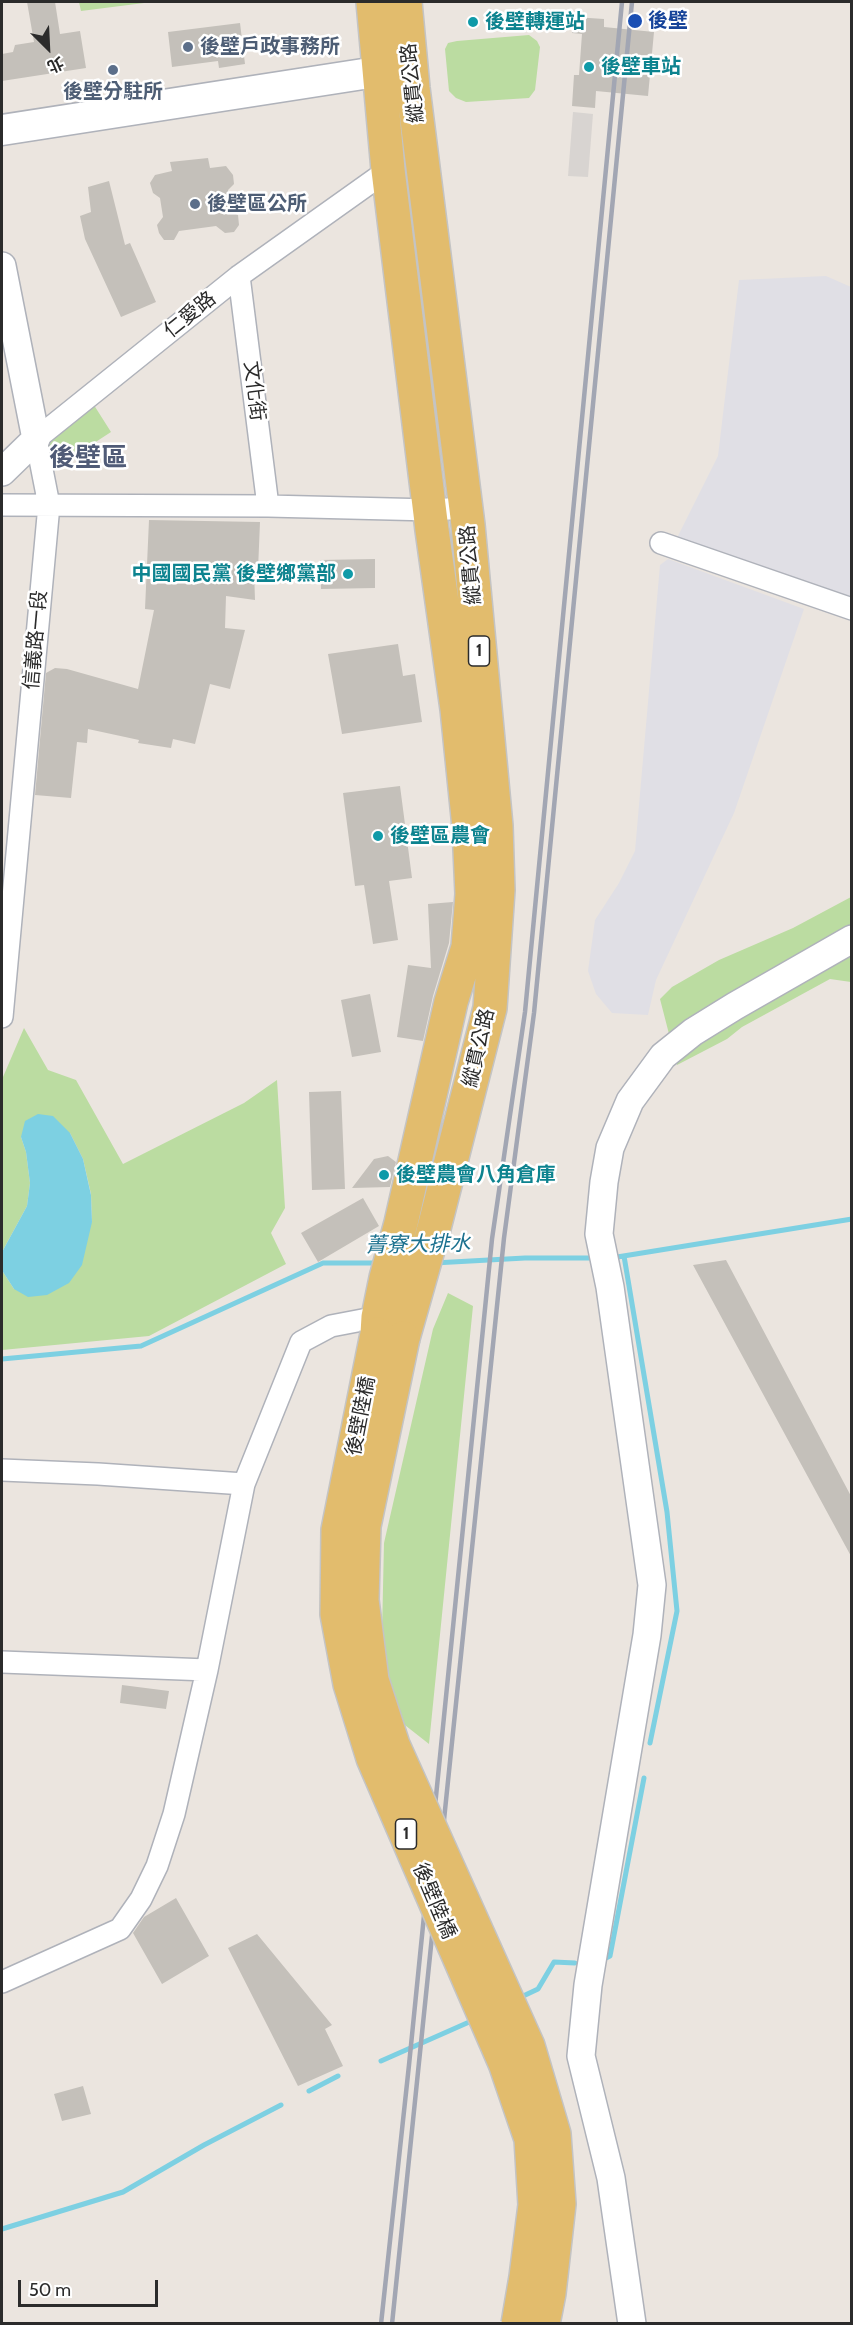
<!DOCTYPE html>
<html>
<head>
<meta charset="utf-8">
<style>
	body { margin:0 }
	#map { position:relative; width:853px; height:2325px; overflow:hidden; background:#ebe5df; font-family:Cabin,"Noto Sans TC",sans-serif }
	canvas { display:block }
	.frame { position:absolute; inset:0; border:3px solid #2b2b2b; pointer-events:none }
	.north { position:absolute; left:18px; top:18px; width:60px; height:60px; -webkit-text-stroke:4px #fff; paint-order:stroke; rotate:156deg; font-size:16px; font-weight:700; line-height:24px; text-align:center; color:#2b2b2b }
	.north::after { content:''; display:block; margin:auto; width:21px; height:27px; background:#2b2b2b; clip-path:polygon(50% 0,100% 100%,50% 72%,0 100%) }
	.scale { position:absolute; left:18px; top:2280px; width:140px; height:27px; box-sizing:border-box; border:3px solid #2b2b2b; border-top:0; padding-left:8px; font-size:18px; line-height:21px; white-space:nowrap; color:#2b2b2b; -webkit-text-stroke:4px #fff; paint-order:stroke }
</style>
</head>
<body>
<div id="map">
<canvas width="853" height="2325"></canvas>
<div class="frame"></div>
<div class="north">北</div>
<div class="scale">50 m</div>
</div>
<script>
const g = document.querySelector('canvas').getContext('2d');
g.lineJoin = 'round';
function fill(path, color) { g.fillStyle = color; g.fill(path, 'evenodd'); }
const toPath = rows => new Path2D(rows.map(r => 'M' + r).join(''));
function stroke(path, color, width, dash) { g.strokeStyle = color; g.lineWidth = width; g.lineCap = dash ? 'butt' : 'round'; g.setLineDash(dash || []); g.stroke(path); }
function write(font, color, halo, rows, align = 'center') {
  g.font = font + ' Cabin,"Noto Sans TC",sans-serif'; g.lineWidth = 5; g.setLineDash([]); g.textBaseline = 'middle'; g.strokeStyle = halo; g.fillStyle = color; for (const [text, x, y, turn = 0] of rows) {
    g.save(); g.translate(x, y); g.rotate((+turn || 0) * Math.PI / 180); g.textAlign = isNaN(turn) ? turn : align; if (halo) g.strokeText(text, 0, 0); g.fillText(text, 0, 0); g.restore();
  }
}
const industrial = toPath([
	[826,276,851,287,851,608,674,544,718,456,739,280],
	[668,559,804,609,734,813,656,980,648,1015,612,1013,596,994,588,971,595,920,619,883,635,851,660,565]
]);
const green = toPath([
	[79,2,152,2,81,11],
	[529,35,537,41,540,47,535,90,529,98,466,102,456,98,449,91,445,49,448,43,457,41],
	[92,402,111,432,51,471,48,443],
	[851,897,851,982,830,979,742,1027,727,1039,677,1065,660,999,672,987,719,960,793,928],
	[24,1028,48,1070,76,1080,123,1164,244,1103,277,1080,285,1208,271,1233,286,1264,149,1336,2,1350,2,1097,3,1077],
	[70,1133,83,1159,91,1194,92,1222,14,1289,3,1272,2,1252,27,1206,30,1183,26,1152,21,1137],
	[448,1293,473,1306,429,1744,387,1711,381,1678,384,1543,433,1329]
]);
const plaza = toPath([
	[573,112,593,114,588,177,568,176]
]);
const water = toPath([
	[38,1114,53,1116,70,1133,83,1159,91,1195,92,1222,82,1265,69,1283,47,1295,28,1297,14,1289,3,1272,2,1252,27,1206,30,1183,26,1152,21,1137,25,1121]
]);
const stream = toPath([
	[624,1256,667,1512,677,1611,650,1743],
	[611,1258,852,1219],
	[434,1263,525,1258,596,1258],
	[2,1359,141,1346,323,1263,380,1263],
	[602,1960,610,1956,644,1778],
	[519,1998,538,1989,554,1962,575,1963],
	[381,2061,476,2019],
	[309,2091,338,2076],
	[2,2229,123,2192,204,2145,281,2105]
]);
const building = toPath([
	[27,2,55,2,60,34,80,31,86,68,2,81,2,54,13,52,15,45,34,42],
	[574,17,604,19,604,27,654,32,648,96,596,91,595,108,572,106,574,75,579,75,582,34,572,33],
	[240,23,245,64,219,68,218,61,172,67,168,32],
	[208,158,210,168,226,166,233,175,234,184,228,190,230,211,238,215,239,225,234,232,225,233,216,226,179,231,174,240,164,240,159,233,157,225,163,217,160,198,153,193,150,183,155,175,172,171,170,162],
	[109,181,125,245,130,243,156,302,121,317,85,239,80,216,91,212,88,187],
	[149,520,260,522,258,570,254,570,255,600,226,596,225,628,245,630,230,689,210,684,195,744,173,739,171,748,138,743,139,740,88,729,87,743,77,742,71,798,35,795,46,673,55,668,67,669,138,689,154,610,145,609],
	[375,559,375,588,321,589,320,560],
	[398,644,403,676,415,674,422,722,342,734,328,654],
	[400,786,412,878,389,881,398,940,373,944,364,885,355,886,343,793],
	[453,902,449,943,433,996,423,1041,397,1037,408,965,431,968,428,904],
	[370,994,381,1052,352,1057,341,1000],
	[341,1091,345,1189,312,1190,309,1092],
	[388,1156,396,1162,390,1187,352,1188,374,1159],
	[363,1198,379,1226,318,1262,301,1233],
	[726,1260,852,1498,852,1558,693,1265],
	[122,1685,169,1691,166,1709,120,1703],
	[176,1898,209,1956,162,1984,133,1933,144,1917],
	[257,1934,332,2025,325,2029,343,2066,298,2086,228,1948],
	[83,2086,91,2114,62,2121,54,2094]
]);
const minor = toPath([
	[239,276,268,506],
	[2,505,268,506,431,510,465,508],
	[661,543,852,609],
	[2,1017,49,505,36,439,239,276,388,170],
	[2,1470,98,1474,244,1484,301,1342,331,1326,378,1317],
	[2,1662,207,1670],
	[2,1982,120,1929,141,1899,157,1866,174,1814,207,1670,244,1484]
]);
const tertiary = toPath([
	[2,266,36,439,2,472],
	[632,2324,611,2178,581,2056,588,1985,647,1635,652,1585,610,1287,599,1234,604,1182,610,1148,630,1101,663,1056,693,1032,735,1006,852,939]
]);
const secondary = toPath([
	[2,130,402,68]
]);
const primary = toPath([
	[373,2,388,170,432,530,457,709,469,827,472,894,468,947,451,1002,401,1223,386,1278,378,1317,377,1334],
	[403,1338,433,1232,490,1008,498,890,496,826,468,525,413,88,405,2]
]);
const rail = toPath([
	[381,2324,409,2065,492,1239,525,1012,622,2],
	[392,2324,504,1238,534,1013,632,2]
]);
const primaryBridge = toPath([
	[377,1334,338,1530,337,1614,350,1684,373,1758,505,2063,531,2139,535,2205,526,2277,518,2324],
	[403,1338,364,1526,362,1600,372,1680,393,1745,528,2046,554,2134,559,2204,549,2293,543,2324]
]);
const markers = [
	[635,21,8,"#1a4fb4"],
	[473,22,6,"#0f9aa8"],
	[188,47,6,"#5c6f8a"],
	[589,67,6,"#0f9aa8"],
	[113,70,6,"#5c6f8a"],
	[195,204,6,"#5c6f8a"],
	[348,574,6,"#0f9aa8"],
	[378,836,6,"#0f9aa8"],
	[384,1175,6,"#0f9aa8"]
];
const shields = [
	[479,651,21],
	[406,1834,21]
];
const shieldNames = [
	["1",479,651],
	["1",406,1834]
];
const transitNames = [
	["後壁",648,21]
];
const cultureNames = [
	["後壁轉運站",485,22],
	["後壁車站",601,67],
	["中國國民黨 後壁鄉黨部",336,574,"right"],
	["後壁區農會",390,836],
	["後壁農會八角倉庫",396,1175]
];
const serviceNames = [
	["後壁戶政事務所",200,47],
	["後壁分駐所",113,92,"center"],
	["後壁區公所",207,204]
];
const streetNames = [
	["縱貫公路",413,83,-96],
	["仁愛路",190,315,-39],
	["文化街",254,391,83],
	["縱貫公路",471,565,-95],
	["信義路一段",36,640,-85],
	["縱貫公路",479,1048,-77],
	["後壁陸橋",361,1416,-79],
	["後壁陸橋",434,1901,67]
];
const waterNames = [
	["菁寮大排水",418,1245,-1]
];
const districtNames = [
	["後壁區",88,458]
];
fill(industrial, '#e0dfe5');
fill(green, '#bbdca1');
fill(plaza, '#d8d4d1');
fill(water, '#7dd0e2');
stroke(stream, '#7dd0e2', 5);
fill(building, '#c4c0ba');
stroke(minor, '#afb2ba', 24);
stroke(tertiary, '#afb2ba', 30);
stroke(secondary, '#afb2ba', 33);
stroke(primary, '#c4c4c4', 36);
stroke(minor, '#fff', 21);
stroke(tertiary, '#fff', 27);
stroke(secondary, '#fff', 30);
stroke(primary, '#e2bc6d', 33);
stroke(rail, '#a2a6b3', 4.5);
stroke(primaryBridge, '#c4c4c4', 36, []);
stroke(primaryBridge, '#e2bc6d', 33);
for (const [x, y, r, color] of markers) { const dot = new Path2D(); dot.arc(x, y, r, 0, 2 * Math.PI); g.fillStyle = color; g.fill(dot); stroke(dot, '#fff', 2); }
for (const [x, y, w] of shields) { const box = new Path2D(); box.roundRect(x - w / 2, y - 15, w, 30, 4.5); g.fillStyle = '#fff'; g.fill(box); stroke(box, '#2b2b2b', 1.5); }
write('bold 18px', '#2b2b2b', null, shieldNames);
write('bold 20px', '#164399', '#fff', transitNames, 'left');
write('bold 20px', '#0d838f', '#fff', cultureNames, 'left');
write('bold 20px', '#4e5e75', '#fff', serviceNames, 'left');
write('20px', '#2b2b2b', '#fff', streetNames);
write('italic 21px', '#1c718f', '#fff', waterNames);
write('bold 26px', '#505b77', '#fff', districtNames);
</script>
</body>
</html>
